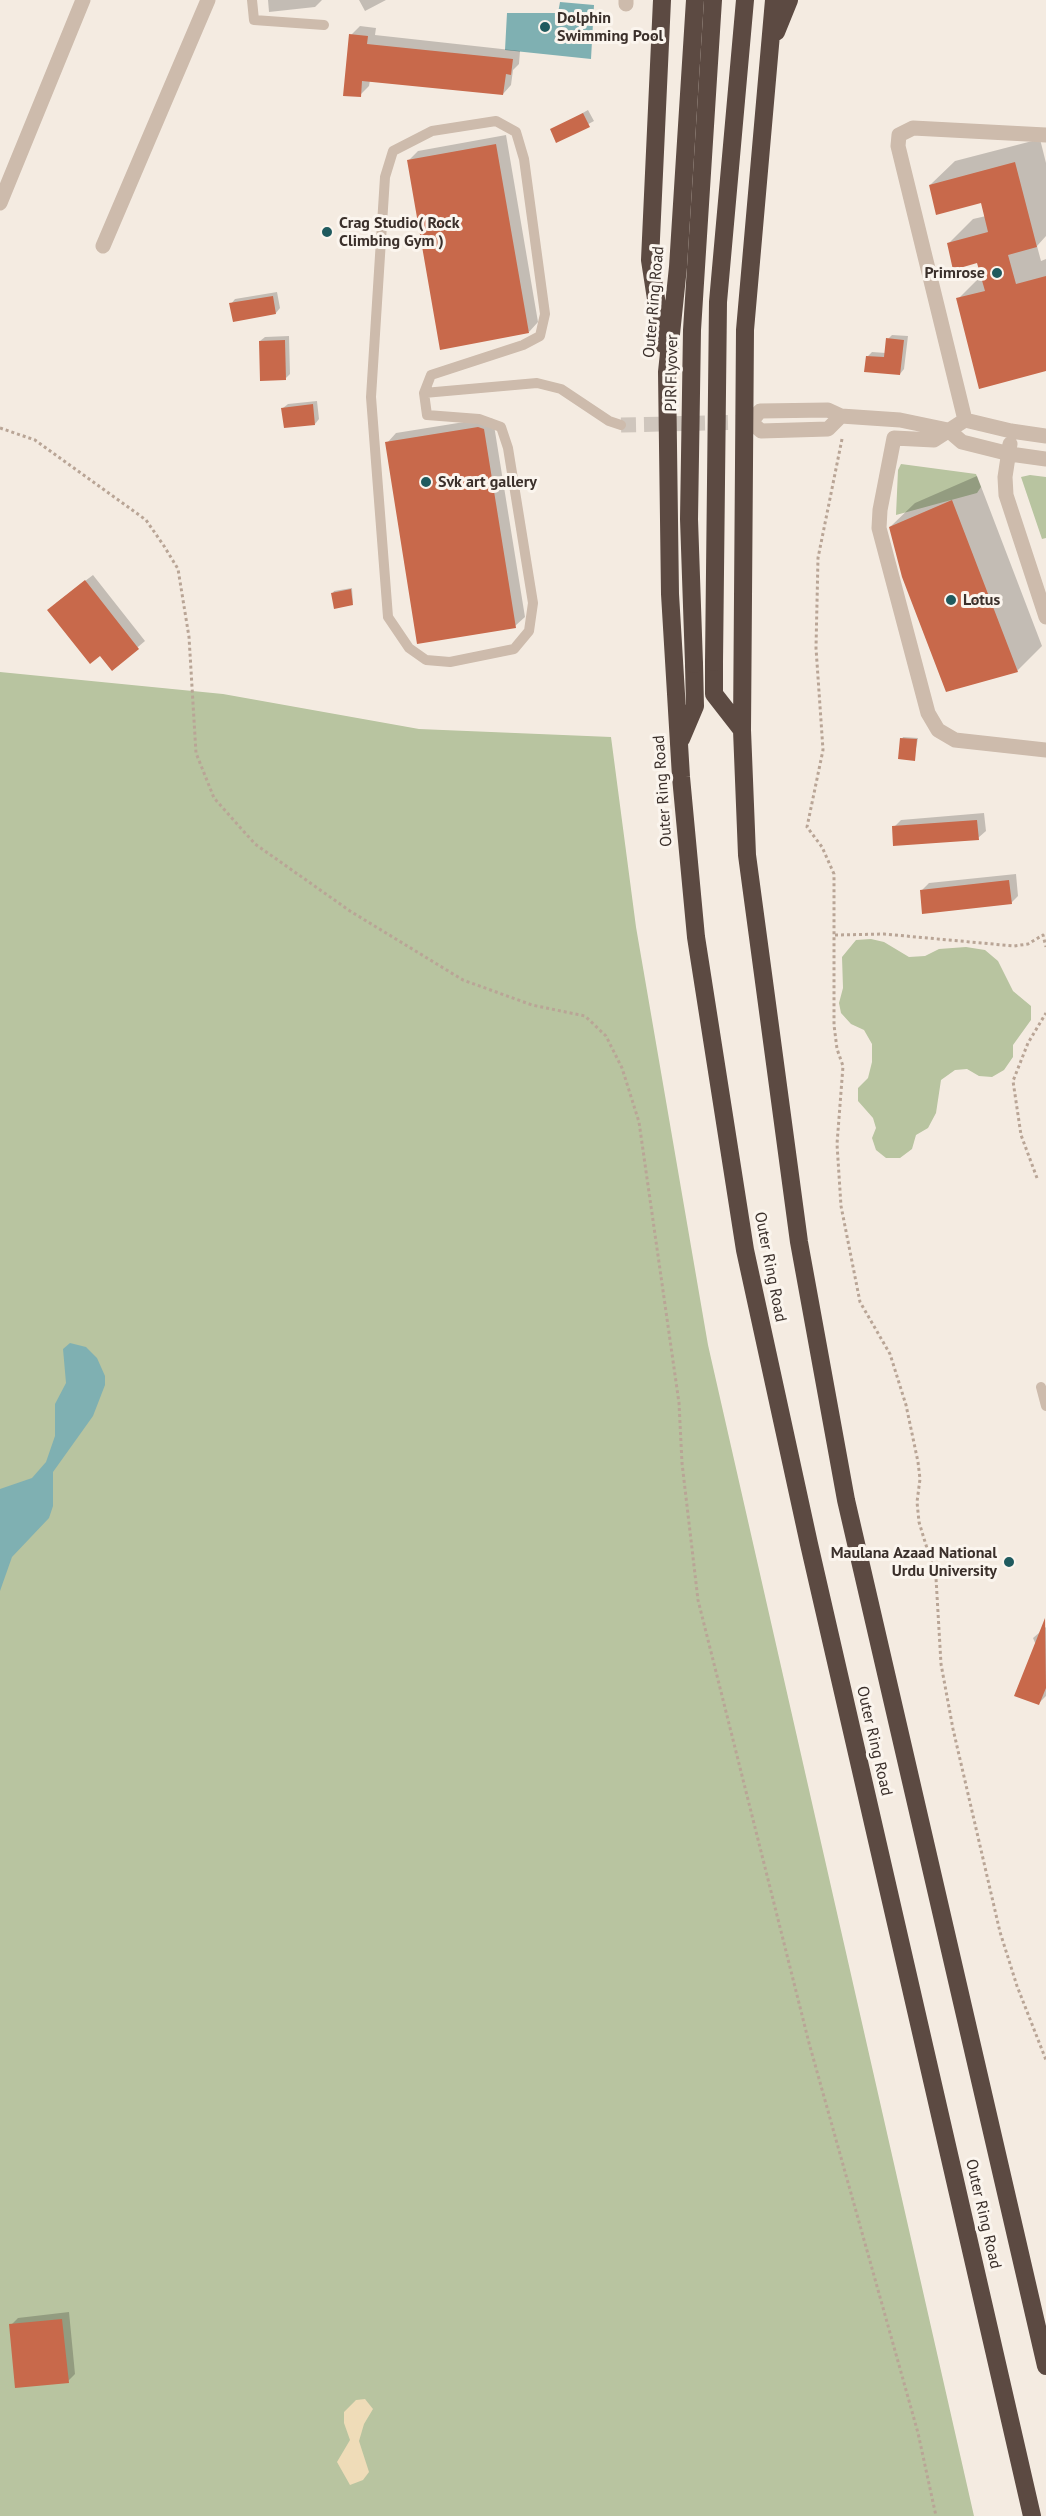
<!DOCTYPE html>
<html>
<head>
<meta charset="utf-8">
<style>
	body { margin:0 }
	canvas { display:block; background:#f4ebe1 }
</style>
</head>
<body>
<canvas width="1046" height="2516"></canvas>
<script>
const g = document.querySelector('canvas').getContext('2d');
g.lineJoin = 'round';
function fill(path, color) { g.fillStyle = color; g.fill(path, 'evenodd'); }
const toPath = rows => new Path2D(rows.map(r => 'M' + r).join(''));
function stroke(path, color, width, dash) { g.strokeStyle = color; g.lineWidth = width; g.lineCap = dash ? 'butt' : 'round'; g.setLineDash(dash || []); g.stroke(path); }
function write(font, color, halo, rows, align = 'center') {
  g.font = font + ' "PT Sans",sans-serif'; g.lineWidth = 6; g.setLineDash([]); g.textBaseline = 'middle'; g.strokeStyle = halo; g.fillStyle = color; for (const [text, x, y, turn = 0] of rows) {
    g.save(); g.translate(x, y); g.rotate((+turn || 0) * Math.PI / 180); g.textAlign = isNaN(turn) ? turn : align; if (halo) g.strokeText(text, 0, 0); g.fillText(text, 0, 0); g.restore();
  }
}
const green = toPath([
	[901,464,976,474,981,487,977,493,896,515,898,470],
	[1030,475,1046,477,1046,538,1042,539,1021,477],
	[0,672,223,694,419,729,611,737,636,927,708,1345,974,2516,0,2516],
	[871,939,884,942,909,957,925,956,939,949,966,947,985,950,998,961,1013,991,1031,1006,1031,1020,1013,1045,1013,1057,1004,1070,992,1077,979,1076,967,1069,955,1070,941,1080,936,1113,928,1128,916,1135,912,1149,900,1158,886,1158,876,1150,872,1138,876,1128,873,1118,858,1101,858,1088,868,1078,872,1062,872,1044,864,1030,851,1024,841,1013,839,1003,843,988,842,957,856,940]
]);
const sand = toPath([
	[365,2399,373,2409,364,2424,359,2441,369,2472,363,2480,350,2485,337,2462,350,2440,344,2423,344,2412,356,2400]
]);
const water = toPath([
	[560,2,594,5,591,59,505,50,507,13,558,13],
	[70,1343,86,1347,97,1358,105,1376,105,1385,93,1416,53,1472,53,1506,49,1518,12,1557,0,1591,0,1489,32,1478,46,1462,55,1436,55,1404,66,1383,63,1349]
]);
const shadow = toPath([
	[268,0,322,0,315,7,269,12],
	[359,0,386,0,365,11],
	[360,26,376,28,375,35,520,51,519,64,513,70,511,85,503,94,370,80,369,86,360,95,351,35],
	[588,110,594,121,557,141,552,130],
	[506,135,538,322,529,332,409,160,418,151],
	[1040,139,1046,163,1046,236,1037,246,1041,261,1046,259,1046,370,958,299,982,275,978,262,948,244,973,219,986,216,982,201,930,185,955,161],
	[277,292,280,308,276,313,231,304,235,299],
	[892,335,908,336,904,369,900,374,867,357,872,352,886,353,888,339],
	[289,336,290,374,286,378,260,341,265,337],
	[317,401,319,419,315,424,283,408,288,404],
	[489,418,493,419,525,617,515,626,387,443,396,433],
	[977,476,1042,646,1017,671,890,527,915,503],
	[93,575,145,641,112,669,56,603],
	[352,588,353,603,333,593,334,591],
	[903,737,918,738,914,759,902,739],
	[984,813,986,831,978,838,894,827,901,820],
	[1016,874,1018,896,1011,903,922,890,929,883],
	[1046,1627,1046,1696,1038,1704,1036,1645,1033,1638],
	[69,2312,75,2374,68,2381,11,2325,18,2318]
]);
const building = toPath([
	[349,34,368,36,367,44,513,59,511,75,506,74,503,95,362,81,361,97,343,96],
	[583,113,590,127,556,143,550,129],
	[496,144,529,333,440,350,407,160],
	[1015,162,1037,247,1008,255,1016,284,1046,276,1046,371,979,389,956,298,985,291,977,263,953,270,947,243,988,232,981,203,936,215,929,185],
	[273,296,276,314,233,322,229,303],
	[886,338,904,340,900,375,864,372,866,356,884,357],
	[285,340,286,380,260,381,259,341],
	[313,404,315,425,284,428,281,408],
	[478,427,484,429,516,628,417,644,385,442],
	[952,500,1018,672,946,692,902,577,889,527],
	[85,580,139,649,112,671,100,656,90,664,47,610],
	[351,589,353,605,334,609,331,593],
	[900,738,917,739,915,761,898,759],
	[977,820,979,840,893,846,892,826],
	[1009,880,1012,904,922,914,920,890],
	[1045,1618,1046,1688,1039,1705,1014,1696],
	[62,2319,69,2383,15,2388,9,2324]
]);
const minorTunnel = toPath([
	[621,425,751,422]
]);
const path = toPath([
	[0,428,35,440,146,520,164,546,178,569,189,637,196,753,214,798,255,844,350,911,463,980,532,1005,585,1016,606,1036,622,1068,639,1122,679,1403,682,1463,698,1600,809,2043,918,2433,936,2516],
	[842,439,818,558,816,648,823,750,807,827,822,847,834,874,834,1025,837,1049,843,1066,837,1144,841,1206,860,1302,890,1354,906,1405,918,1462,920,1479,917,1502,919,1522,936,1578,941,1664,953,1729,1000,1932,1017,1986,1046,2060],
	[835,935,884,934,1014,946,1028,944,1043,935,1046,947],
	[1037,1178,1021,1135,1013,1081,1028,1043,1046,1013]
]);
const service = toPath([
	[252,0,254,20,324,25],
	[496,121,516,132,524,159,545,314,540,336,523,345,431,375,424,393,427,415,479,419,501,427,508,448,533,603,529,631,514,649,450,662,426,660,409,648,388,617,371,397,385,177,393,151,432,131,496,121],
	[424,393,537,383,561,389,609,421,621,425],
	[1041,1387,1046,1406]
]);
const minor = toPath([
	[626,4,626,0],
	[0,203,83,0],
	[103,246,208,0],
	[841,416,828,429,761,431,751,422,760,411,828,410,841,416,900,420,948,430,962,442,1010,454,1046,459],
	[965,420,898,146,899,135,913,128,1046,135],
	[1046,436,1011,431,965,420,934,440,894,438,880,510,879,528,928,713,938,730,955,740,1046,750],
	[1010,444,1005,477,1006,495,1046,617]
]);
const motorway = toPath([
	[662,0,650,260,663,344],
	[695,0,678,267,667,372,670,594,681,777,696,937,745,1250,809,1544,1032,2516],
	[774,0,745,330,742,730,747,855,799,1242,846,1500,1046,2366],
	[776,32,789,0],
	[714,662,714,694,742,730],
	[681,739,695,706,694,664]
]);
const motorwayBridge = toPath([
	[714,662,718,302,745,0],
	[694,664,689,519,692,330,713,0]
]);
const markers = [
	[545,27,6,"#1f5a5e"],
	[327,232,6,"#1f5a5e"],
	[997,273,6,"#1f5a5e"],
	[426,482,6,"#1f5a5e"],
	[951,600,6,"#1f5a5e"],
	[1009,1562,6,"#1f5a5e"]
];
const poiNames = [
	["Dolphin",557,18],
	["Swimming Pool",557,36],
	["Crag Studio( Rock",339,223],
	["Climbing Gym )",339,241],
	["Primrose",985,273,"right"],
	["Svk art gallery",438,482],
	["Lotus",963,600],
	["Maulana Azaad National",997,1553,"right"],
	["Urdu University",997,1571,"right"]
];
const streetNames = [
	["Outer Ring Road",654,302,-85],
	["PJR Flyover",672,373,-89],
	["Outer Ring Road",663,791,-94],
	["Outer Ring Road",770,1267,79],
	["Outer Ring Road",874,1741,77],
	["Outer Ring Road",983,2214,77]
];
fill(green, '#b8c4a0');
fill(sand, '#efdcb8');
fill(water, '#7fb0b2');
fill(shadow, '#0003');
fill(building, '#c8694b');
stroke(minorTunnel, '#cfc6bd', 15, [15, 8]);
stroke(path, '#b9a596', 3, [3, 3]);
stroke(service, '#cdbbac', 10);
stroke(minor, '#cdbbac', 15);
stroke(motorway, '#5c4a42', 18);
stroke(motorwayBridge, '#5c4a42', 18);
for (const [x, y, r, color] of markers) { const dot = new Path2D(); dot.arc(x, y, r, 0, 2 * Math.PI); g.fillStyle = color; g.fill(dot); stroke(dot, '#fbf5ee', 2); }
write('bold 16px', '#3b302b', '#fbf5ee', poiNames, 'left');
write('16px', '#3b302b', '#fbf5ee', streetNames);
</script>
</body>
</html>
